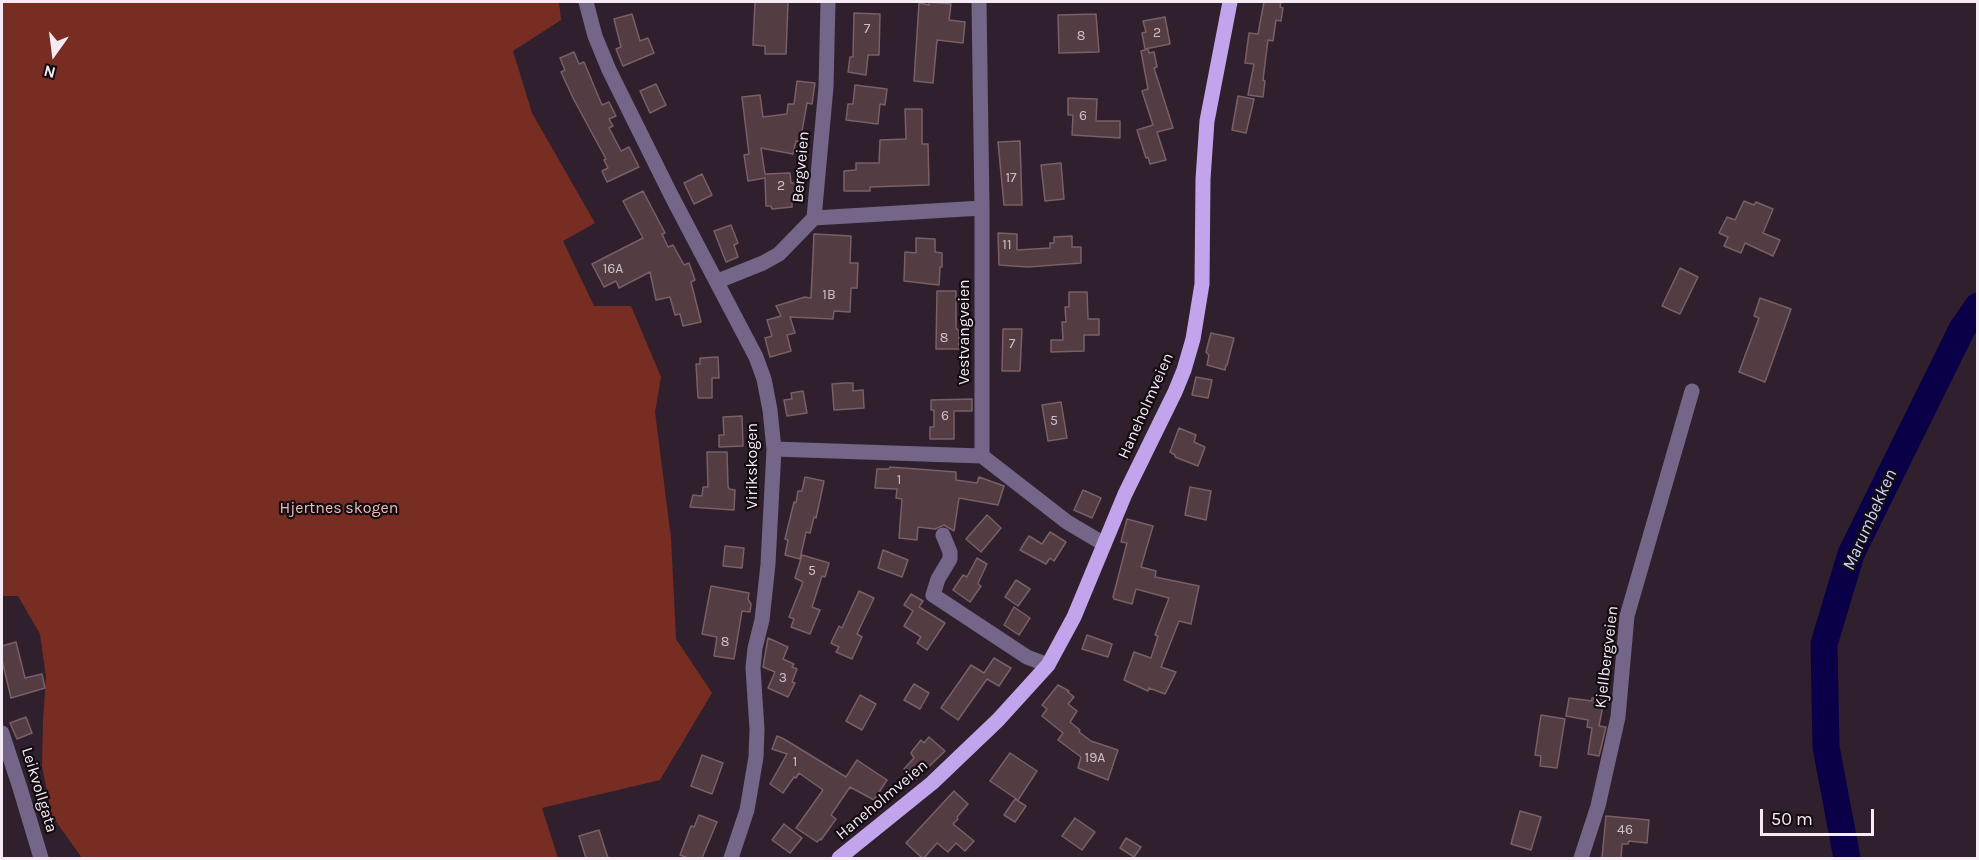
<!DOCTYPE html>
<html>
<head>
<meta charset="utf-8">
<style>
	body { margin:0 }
	#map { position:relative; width:1979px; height:860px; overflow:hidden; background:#30202d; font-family:Karla,sans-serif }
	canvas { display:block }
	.frame { position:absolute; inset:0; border:3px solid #f6ebf4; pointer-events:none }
	.north { position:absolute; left:24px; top:24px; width:60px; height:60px; -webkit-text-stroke:4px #130c12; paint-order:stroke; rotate:194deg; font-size:16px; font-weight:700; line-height:24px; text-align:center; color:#f6ebf4 }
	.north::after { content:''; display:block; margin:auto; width:21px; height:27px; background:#f6ebf4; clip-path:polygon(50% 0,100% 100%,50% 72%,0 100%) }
	.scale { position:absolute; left:1760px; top:809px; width:114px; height:27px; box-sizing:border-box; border:3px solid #f6ebf4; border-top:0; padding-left:8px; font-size:18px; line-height:21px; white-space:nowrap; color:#f6ebf4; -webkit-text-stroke:4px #130c12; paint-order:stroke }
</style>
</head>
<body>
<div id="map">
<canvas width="1979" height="860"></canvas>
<div class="frame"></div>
<div class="north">N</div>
<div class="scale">50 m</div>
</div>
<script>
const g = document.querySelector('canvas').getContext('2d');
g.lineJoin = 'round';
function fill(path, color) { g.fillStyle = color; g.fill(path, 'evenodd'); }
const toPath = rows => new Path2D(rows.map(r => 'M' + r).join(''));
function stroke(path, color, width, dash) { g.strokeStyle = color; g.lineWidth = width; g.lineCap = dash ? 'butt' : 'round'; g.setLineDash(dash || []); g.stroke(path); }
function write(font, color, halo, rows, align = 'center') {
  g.font = font + ' Karla,sans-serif'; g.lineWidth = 4.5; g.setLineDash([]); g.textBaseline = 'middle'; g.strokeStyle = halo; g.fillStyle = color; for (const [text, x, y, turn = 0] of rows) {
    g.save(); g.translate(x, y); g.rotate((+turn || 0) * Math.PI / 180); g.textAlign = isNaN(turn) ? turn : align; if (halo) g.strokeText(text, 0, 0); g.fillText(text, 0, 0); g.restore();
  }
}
const green = toPath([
	[2,2,559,2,561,20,513,51,532,113,595,223,563,241,594,306,631,306,661,377,655,412,671,538,676,639,712,693,660,780,542,808,558,858,82,858,52,816,42,766,43,720,46,677,40,634,18,596,2,596]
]);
const river = toPath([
	[1847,858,1826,747,1824,644,1851,554,1962,329,1978,306]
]);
const building = toPath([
	[755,2,788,2,786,54,765,54,765,46,753,45,755,2],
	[929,2,951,4,949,20,965,22,963,43,937,40,933,83,914,81,919,3,929,5,929,2],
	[1264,2,1281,2,1280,7,1283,8,1281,21,1276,20,1273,41,1268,40,1263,80,1265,81,1263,97,1248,95,1254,64,1245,63,1249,33,1258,34,1264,2],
	[854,13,880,14,879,55,868,55,866,75,848,72,850,57,853,57,854,13],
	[632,14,640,41,648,38,654,53,623,66,616,49,621,47,614,19,632,14],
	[1096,14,1099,52,1059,53,1058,15,1096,14],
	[1165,17,1170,44,1145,49,1142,33,1146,32,1143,21,1165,17],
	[1148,49,1149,53,1154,52,1157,67,1154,68,1173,128,1157,132,1166,160,1150,164,1148,157,1146,158,1137,130,1153,125,1142,91,1148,89,1141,51,1148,49],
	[574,52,579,64,584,62,602,105,609,102,616,116,609,119,613,126,609,128,621,151,629,147,639,167,607,182,602,171,608,168,604,160,606,159,573,98,561,72,565,70,560,58,574,52],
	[797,81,815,83,812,104,807,103,800,142,796,141,793,154,761,148,765,174,790,173,791,183,797,183,798,196,792,197,792,207,772,209,771,206,766,206,765,178,748,181,744,155,749,154,742,97,760,95,763,117,787,114,788,104,794,104,797,81],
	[656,84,666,105,650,113,640,91,656,84],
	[855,85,887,89,885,105,880,104,878,124,846,120,848,104,853,104,855,85],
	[1238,96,1254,99,1246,133,1232,130,1238,96],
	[1068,98,1097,99,1096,121,1120,121,1120,138,1072,135,1073,115,1068,115,1068,98],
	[905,109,922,109,922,144,928,144,929,185,870,187,870,191,844,191,844,171,856,170,856,163,879,163,880,140,906,139,905,109],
	[1020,141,1022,205,1004,205,998,142,1020,141],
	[1061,163,1064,199,1045,201,1041,165,1061,163],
	[702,174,712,195,694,204,684,183,702,174],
	[643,191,665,233,662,234,668,247,673,245,684,265,689,263,695,280,691,282,701,322,683,326,680,314,675,315,670,297,656,300,650,272,619,288,616,281,604,287,592,264,643,238,623,201,643,191],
	[1744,201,1754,205,1756,202,1773,209,1763,233,1780,240,1773,256,1745,243,1741,253,1724,246,1728,237,1719,233,1727,217,1735,220,1744,201],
	[731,225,738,243,734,245,738,257,726,262,714,231,731,225],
	[998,233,1017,234,1017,250,1050,248,1050,243,1054,243,1054,237,1072,236,1072,247,1081,247,1081,263,1028,267,999,265,998,233],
	[814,234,851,236,850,263,858,263,857,288,851,288,850,312,834,311,833,319,790,317,795,333,787,335,791,351,770,357,765,338,772,336,767,320,781,316,776,306,805,297,811,298,814,234],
	[916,238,935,239,935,252,942,253,942,267,940,267,939,285,904,281,905,252,916,253,916,238],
	[1680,268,1698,277,1680,314,1662,306,1680,268],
	[937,291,956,291,956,328,959,331,959,349,936,349,937,291],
	[1069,292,1087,292,1088,319,1099,319,1099,335,1084,335,1084,351,1051,352,1051,340,1063,340,1062,322,1066,322,1065,307,1069,307,1069,292],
	[1760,298,1791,309,1765,382,1739,372,1759,318,1754,316,1760,298],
	[1003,329,1022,329,1020,371,1002,371,1003,329],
	[1211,333,1234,338,1227,365,1226,365,1225,370,1207,365,1209,355,1206,352,1211,333],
	[718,357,719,378,712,378,712,398,698,398,696,364,700,364,700,358,718,357],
	[1196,377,1212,380,1208,398,1192,395,1196,377],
	[844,383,853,383,853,391,863,390,864,408,834,410,832,384,844,383],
	[803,391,807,413,787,416,784,400,792,399,791,393,803,391],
	[972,399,972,411,954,411,954,439,930,439,930,427,934,427,934,410,931,410,931,400,972,399],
	[1061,402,1067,438,1048,441,1042,405,1061,402],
	[742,416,743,446,719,447,719,435,724,435,723,417,742,416],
	[1179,428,1196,435,1194,442,1205,447,1198,466,1175,457,1175,455,1170,452,1179,428],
	[707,452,727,452,728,486,729,489,735,490,734,510,690,507,693,495,702,496,703,487,708,487,707,452],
	[890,467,956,472,956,480,977,483,979,477,1004,486,998,505,959,498,954,531,944,525,935,529,918,527,917,540,899,538,902,499,896,498,897,489,875,488,877,469,889,469,890,467],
	[805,477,824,481,816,518,814,517,810,533,806,532,800,559,785,555,788,540,785,539,794,502,796,503,798,491,802,491,805,477],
	[1190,487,1211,491,1206,520,1185,515,1190,487],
	[1083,490,1101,498,1092,518,1074,510,1083,490],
	[987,515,1001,528,981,552,966,539,987,515],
	[1127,519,1153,526,1141,567,1156,571,1155,577,1199,586,1191,624,1179,621,1161,667,1176,672,1165,694,1149,688,1148,691,1124,680,1134,652,1151,658,1158,636,1155,635,1169,598,1136,589,1132,604,1114,599,1113,597,1127,543,1121,542,1127,519],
	[1050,532,1066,542,1054,561,1050,558,1046,564,1020,550,1029,536,1042,544,1050,532],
	[725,546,744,548,742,568,723,566,725,546],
	[883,550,908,560,902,577,878,568,883,550],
	[802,555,829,563,825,577,822,576,812,607,820,610,810,634,791,627,794,619,789,617,803,582,795,578,802,555],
	[977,558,987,564,979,581,978,584,981,586,970,602,953,590,963,575,967,577,977,558],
	[1016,580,1030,589,1018,606,1005,597,1016,580],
	[711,586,749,593,748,599,751,604,750,612,742,611,734,659,714,656,717,637,702,634,711,586],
	[859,591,874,598,857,634,862,637,852,659,836,652,839,647,831,643,839,626,842,628,859,591],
	[911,594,923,601,919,607,945,623,927,650,917,643,921,637,904,626,913,611,904,605,911,594],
	[1014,607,1030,618,1019,635,1004,625,1014,607],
	[1087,635,1112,644,1108,657,1082,649,1087,635],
	[768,638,788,647,783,659,794,664,792,667,797,669,792,682,795,683,788,697,768,688,775,672,763,667,768,638],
	[16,642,25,678,42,674,45,688,11,698,2,660,2,646,16,642],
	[994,658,1011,668,999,686,987,679,958,720,941,708,971,665,984,673,994,658],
	[914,684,929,693,920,709,904,700,914,684],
	[1058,685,1069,691,1068,692,1074,697,1068,704,1077,711,1070,722,1080,730,1079,732,1091,741,1118,750,1108,780,1078,768,1081,757,1058,740,1063,733,1042,716,1047,709,1042,705,1058,685],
	[860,695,876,704,862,730,846,721,860,695],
	[1569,698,1592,701,1592,698,1604,700,1599,726,1606,727,1599,756,1588,754,1592,728,1587,727,1588,720,1566,716,1569,698],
	[1541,715,1565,719,1557,768,1540,766,1541,756,1535,755,1541,715],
	[26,717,32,733,17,739,10,723,26,717],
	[777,736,784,739,846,777,857,760,887,780,874,800,850,787,831,815,836,819,821,840,820,839,817,842,796,828,823,790,799,773,796,778,794,777,783,793,770,784,787,754,772,749,777,736],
	[929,737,945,751,916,779,904,769,914,758,911,753,913,750,921,740,924,743,929,737],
	[1010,753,1037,771,1018,800,990,781,1010,753],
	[702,755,723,763,712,794,691,786,702,755],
	[954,791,968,804,957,817,958,819,953,824,974,841,965,851,956,843,948,852,937,843,924,858,921,857,906,843,954,791],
	[1015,799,1026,806,1015,822,1004,815,1015,799],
	[1520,811,1541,817,1531,850,1511,844,1520,811],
	[699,815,717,822,702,858,688,858,680,855,691,826,694,827,699,815],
	[1606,816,1649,820,1647,843,1629,841,1628,844,1622,844,1621,858,1602,858,1606,816],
	[1075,818,1095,832,1082,850,1062,836,1075,818],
	[784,824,802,838,790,853,772,840,784,824],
	[599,830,608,858,586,858,579,836,599,830],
	[1126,838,1141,847,1134,857,1120,848,1126,838]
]);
const minor = toPath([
	[586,2,595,36,609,70,671,195,756,357,764,379,770,410,774,449,768,564,762,620,755,648,753,668,757,729,756,757,747,810,731,858],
	[814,218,982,208],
	[718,281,763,263,779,254,814,218,826,87,828,2],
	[774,449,982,456,982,208,979,2],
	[982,456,1067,522,1104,544],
	[943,535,950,552,950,559,938,579,933,595,1027,657,1048,665],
	[2,733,20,788,41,858],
	[1581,858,1598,806,1618,717,1627,616,1692,391]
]);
const major = toPath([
	[839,858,932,783,998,720,1048,665,1074,617,1125,494,1175,392,1184,370,1193,339,1202,284,1203,179,1207,121,1230,2]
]);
const numberNames = [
	["7",867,29],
	["2",1157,33],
	["8",1081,36],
	["6",1083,116],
	["17",1011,178],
	["2",781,186],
	["11",1007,245],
	["16A",613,269],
	["1B",829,295],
	["8",944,338],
	["7",1012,344],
	["6",945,416],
	["5",1054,421],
	["1",899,480],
	["5",812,571],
	["8",725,642],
	["3",783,678],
	["19A",1095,758],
	["1",795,762],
	["46",1625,830]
];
const streetNames = [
	["Bergveien",801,167,-85],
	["Vestvangveien",964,332,-90],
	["Haneholmveien",1146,406,-66],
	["Virikskogen",752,466,-90],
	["Kjellbergveien",1607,657,-83],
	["Leikvollgata",39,790,73],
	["Haneholmveien",882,800,-40]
];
const parkNames = [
	["Hjertnes skogen",339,508]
];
const waterNames = [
	["Marumbekken",1870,520,-66]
];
fill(green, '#782d23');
stroke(river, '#0a0048', 27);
fill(building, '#533c42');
stroke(building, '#795f66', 1.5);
stroke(minor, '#736688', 15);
stroke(major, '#c1a4eb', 15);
write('14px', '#cdbfc8', null, numberNames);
write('16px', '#f6ebf4', '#130c12', streetNames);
write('16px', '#efbcb3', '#130c12', parkNames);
write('italic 18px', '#c8d3fe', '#130c12', waterNames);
</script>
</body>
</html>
